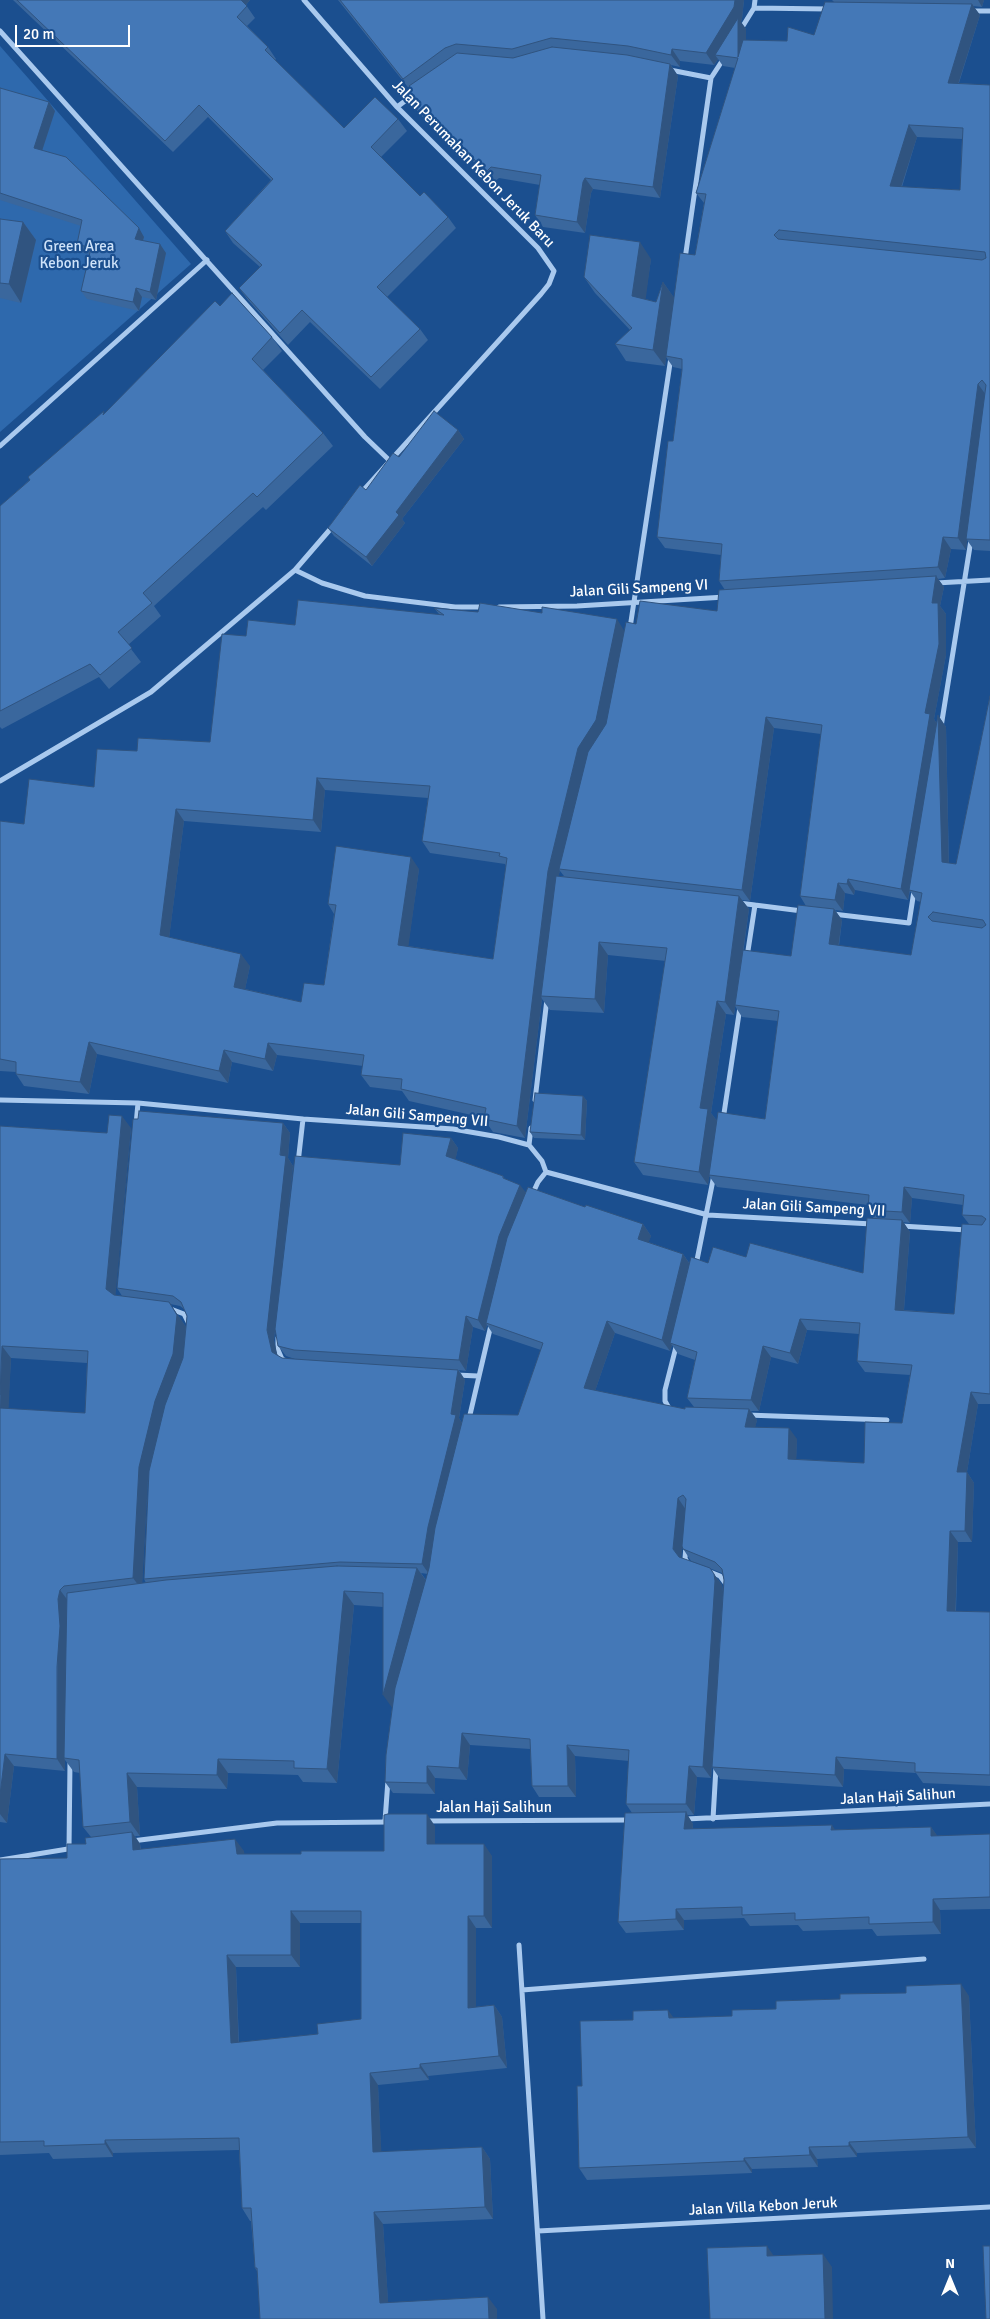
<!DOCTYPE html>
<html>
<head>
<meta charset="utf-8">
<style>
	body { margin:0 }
	#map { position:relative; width:990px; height:2319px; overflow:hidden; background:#1b4f8f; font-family:Signika,sans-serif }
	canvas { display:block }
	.north { position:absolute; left:925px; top:2254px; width:50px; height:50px; -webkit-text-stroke:4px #1b4f8f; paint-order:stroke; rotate:0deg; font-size:14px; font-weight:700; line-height:20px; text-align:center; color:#fff }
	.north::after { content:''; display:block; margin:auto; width:18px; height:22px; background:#fff; clip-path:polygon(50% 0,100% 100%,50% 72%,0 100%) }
	.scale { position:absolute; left:15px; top:25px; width:115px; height:22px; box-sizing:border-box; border:2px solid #fff; border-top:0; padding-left:6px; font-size:15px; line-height:18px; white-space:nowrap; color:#fff; -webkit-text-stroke:4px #1b4f8f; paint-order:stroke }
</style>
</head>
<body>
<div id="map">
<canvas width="990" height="2319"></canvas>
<div class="north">N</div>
<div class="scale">20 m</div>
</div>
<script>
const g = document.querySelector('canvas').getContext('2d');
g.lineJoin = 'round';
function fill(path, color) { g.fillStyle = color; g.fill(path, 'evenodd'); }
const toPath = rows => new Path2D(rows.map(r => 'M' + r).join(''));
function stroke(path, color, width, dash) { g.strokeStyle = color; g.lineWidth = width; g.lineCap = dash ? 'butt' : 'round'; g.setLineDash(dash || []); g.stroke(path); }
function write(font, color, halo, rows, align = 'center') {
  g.font = font + ' Signika,sans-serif'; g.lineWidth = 4.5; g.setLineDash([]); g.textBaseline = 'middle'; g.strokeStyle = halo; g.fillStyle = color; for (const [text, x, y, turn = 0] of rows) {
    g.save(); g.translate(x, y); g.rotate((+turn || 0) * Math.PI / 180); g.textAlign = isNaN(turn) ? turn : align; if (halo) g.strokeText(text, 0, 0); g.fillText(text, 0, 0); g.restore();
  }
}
const green = toPath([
	[0,46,191,264,0,432]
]);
const street = toPath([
	[304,0,397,107,538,248,554,271,549,284,541,294,361,493],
	[754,8,828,9],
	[972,11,990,11],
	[741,29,754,8,755,0],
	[0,31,365,437,389,460],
	[670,70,711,78,724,58],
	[397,107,413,95],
	[685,259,711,78],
	[0,446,207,260],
	[295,570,322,583,365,596,455,607,485,607],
	[936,583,990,580],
	[499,607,577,606,725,597],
	[630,628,671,357],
	[941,727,971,540],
	[0,781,151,692,295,570,333,526],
	[739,903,802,911],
	[833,914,909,923,914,891],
	[747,957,755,905],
	[0,1100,138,1103,303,1119,453,1129,499,1137,529,1145,542,1161,546,1172,708,1215,872,1224],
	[535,1100,547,999],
	[723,1120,740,1007],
	[136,1125,138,1103],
	[529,1145,531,1128],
	[298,1163,303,1119],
	[532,1195,538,1182,546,1172],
	[901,1226,967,1230],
	[696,1265,714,1175],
	[168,1308,184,1314,189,1324],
	[278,1338,278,1350,282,1359,286,1361],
	[456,1375,478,1376],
	[670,1410,665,1401,665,1390,677,1343],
	[747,1415,887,1420],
	[469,1419,491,1325],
	[686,1546,685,1558,688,1564],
	[710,1572,720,1576,726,1584],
	[686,1819,990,1804],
	[713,1819,716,1767],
	[385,1821,388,1780],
	[426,1821,630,1820],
	[132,1841,277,1823,390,1822],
	[69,1849,70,1762],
	[0,1860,74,1848],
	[519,1945,543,2319],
	[522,1990,924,1959],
	[538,2231,990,2207]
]);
const wall = toPath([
	[13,0,250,0,246,5,255,18,247,26,268,47,276,59,275,60,344,128,398,119,407,131,381,157,420,196,448,217,456,228,387,297,420,329,428,340,380,389,310,322,288,345,248,300,239,288,260,267,233,243,225,231,271,180,208,117,173,152],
	[338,0,744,0,742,19,741,22,746,29,746,40,787,41,814,35,834,2,832,0,984,0,982,7,973,6,980,15,959,83,990,85,990,551,974,550,967,540,966,550,951,549,945,578,938,579,944,587,940,606,946,614,946,655,934,719,937,724,938,715,946,727,949,863,956,864,990,696,990,1404,978,1404,967,1472,974,1483,972,1542,958,1542,956,1611,990,1612,990,1786,923,1783,916,1773,844,1769,843,1787,720,1779,712,1767,724,1580,722,1573,691,1561,682,1547,681,1558,714,1574,722,1585,723,1592,711,1778,697,1777,694,1815,687,1815,693,1824,693,1829,835,1830,931,1827,937,1836,990,1834,990,1909,940,1910,941,1934,877,1936,872,1929,803,1931,798,1925,750,1926,744,1918,684,1920,684,1930,626,1933,618,1922,632,1813,626,1804,629,1761,575,1756,576,1797,539,1797,532,1786,530,1749,470,1745,467,1780,435,1778,435,1794,393,1793,385,1782,392,1708,383,1607,354,1605,337,1783,303,1782,298,1775,228,1773,227,1789,137,1787,140,1836,135,1836,140,1844,141,1849,244,1851,244,1854,301,1854,384,1851,435,1826,435,1844,492,1856,492,1928,476,1928,476,2007,494,2005,502,2017,507,2068,428,2076,429,2080,378,2085,381,2152,482,2147,490,2159,493,2219,383,2224,388,2302,497,2309,260,2319,257,2271,255,2268,251,2221,250,2221,242,2208,239,2150,113,2153,113,2157,53,2159,49,2153,0,2155,0,1859,67,1858,86,1844,91,1837,83,1827,80,1773,74,1772,65,1760,65,1771,14,1766,7,1823,0,1822,0,1126,107,1133,131,1128,115,1295,122,1296,117,1288,283,1123,290,1133,288,1158,293,1166,274,1340,277,1355,282,1358,298,1360,286,1356,278,1346,400,1165,451,1138,458,1148,455,1160,503,1176,505,1179,526,1193,585,1207,643,1224,651,1236,648,1242,683,1254,690,1264,708,1263,746,1257,863,1273,874,1219,868,1210,868,1205,717,1187,709,1176,708,1185,643,1175,634,1162,666,961,608,955,604,1013,550,1010,542,999,525,1138,493,1132,484,1119,485,1118,409,1101,402,1091,370,1087,361,1075,363,1066,277,1055,273,1071,232,1062,228,1083,97,1054,89,1094,24,1086,16,1074,16,1072,0,1071,0,821,24,824,94,787,137,751,210,742,246,636,295,625,439,614,434,608,625,631,636,624,717,611,725,590,719,581,721,555,665,548,657,537,673,441,682,369,673,367,666,357,665,366,626,361,615,344,630,330,595,293,584,277,651,259,645,299,656,302,663,282,674,298,695,255,704,203,696,193,735,68,723,66,718,59,714,65,680,61,680,67,671,65,678,76,660,198,593,189,591,193,585,233,543,227,535,215,540,185,499,178,493,183,464,152,458,157,414,107,406,96,411,91],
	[917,137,962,139,960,190,902,187],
	[774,728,821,734,800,896,806,906,791,956,743,954,749,909,742,900,750,901],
	[325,790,428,798,422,841,430,853,505,864,506,866,493,959,408,946,419,869,328,904,334,914,324,985,301,1002,245,989,250,966,169,938,184,821,321,832],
	[560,871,564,876,558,876],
	[855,890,908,900,910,891,917,901,921,902,911,955,839,946,842,920,835,910,843,911,845,893,854,895],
	[735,1006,742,1017,778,1021,765,1119,717,1121,711,1113,726,1014,734,1015],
	[912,1198,963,1205,962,1215,969,1224,954,1314,904,1310,910,1232,903,1222,910,1223],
	[170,1304,180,1306,184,1309,187,1316,183,1358,182,1361,186,1327],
	[487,1325,493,1334,541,1350,518,1415,462,1423,459,1418,465,1380,459,1370,466,1371,473,1327,485,1331],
	[807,1330,859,1334,857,1361,865,1372,910,1375,902,1423,864,1463,796,1459,797,1439,755,1427,757,1420,751,1411,759,1411,771,1357,798,1364],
	[615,1333,670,1351,672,1345,678,1354,695,1360,687,1398,694,1407,685,1409,595,1391],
	[11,1358,87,1363,85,1413,8,1409],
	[149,1473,144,1579,146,1583,142,1583,148,1479],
	[421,1573,428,1574,426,1580],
	[300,1923,361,1923,361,2019,318,2034,239,2042,236,1967,300,1967],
	[0,88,55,111,42,151,144,237,143,241,166,253,156,300,142,297,139,311,87,299,81,291,89,254,83,253,77,244,81,226,0,200],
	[0,219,23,222,36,240,21,303,0,298],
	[220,306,272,337,282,351,263,370,323,433,333,446,266,510,263,507,154,606,161,616,128,645,141,662,109,689,99,677,2,729,0,727,0,506,105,413],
	[458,430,464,439,402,519,405,523,372,566,334,536,328,528,399,457],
	[583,1096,587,1101,585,1140,534,1138,530,1132],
	[969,1996,976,2148,857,2153,857,2157,817,2159,818,2167,752,2169,752,2173,587,2180,579,2168,582,2086,674,2018,732,2016,776,2009]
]);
const shadedWall = toPath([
	[239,0,250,0,244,7],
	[735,0,744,0,742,19,741,22,746,29,746,69,738,57,715,55,718,59,714,65,706,53],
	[978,0,984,0,982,7],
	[972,4,980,15,955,94,948,83],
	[672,49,680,61,680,67,671,55],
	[670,64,678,76,660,198,653,187],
	[49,102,55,111,40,157,34,148],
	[909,125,917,137,898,197,890,186],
	[585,178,593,189,591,193,585,233,577,222,583,182],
	[23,222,36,240,21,303,9,284],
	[139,228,144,237,141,247,135,239],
	[640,242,651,259,644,312,632,296],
	[160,244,166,253,156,300,150,292],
	[663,282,675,299,665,366,653,350],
	[136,288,142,297,139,311,133,302],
	[978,384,986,395,966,550,958,538],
	[458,430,464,439,402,519,405,523,372,566,366,557,396,512],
	[943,537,951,549,945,578,938,567],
	[936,576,944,587,940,606,946,614,946,655,934,719,938,725,908,900,901,889,925,713,932,603],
	[617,619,625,632,605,732,559,869,560,871,557,883,541,996,542,999,525,1138,517,1126,548,871,578,748],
	[938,715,946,727,949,873,942,862],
	[766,717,774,728,750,901,742,890],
	[317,778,325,790,321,832,313,820],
	[176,809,184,821,168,947,160,935],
	[411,857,419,869,407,957,398,945],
	[848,879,855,890,854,895,847,884],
	[838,883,845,893,843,911,835,900],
	[739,896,749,909,734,1015,725,1002],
	[834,909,842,920,837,956,829,944],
	[599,942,608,955,604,1013,595,999],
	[241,954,250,966,243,999,234,987],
	[717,1001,726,1014,711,1113,718,1122,708,1185,699,1172,700,1108],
	[89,1042,97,1054,89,1094,80,1082],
	[268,1043,277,1055,273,1071,265,1059],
	[224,1050,232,1062,228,1083,219,1071],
	[583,1096,587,1101,585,1140,581,1135],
	[122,1116,131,1128,115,1301,106,1289],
	[283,1123,290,1133,288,1158,293,1166,274,1340,279,1362,272,1352,267,1330],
	[451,1138,458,1148,454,1167,446,1156],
	[520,1185,528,1195,486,1323,487,1325,485,1331,478,1320,499,1236],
	[904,1187,912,1198,910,1223,902,1212],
	[902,1220,910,1232,903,1321,895,1310],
	[643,1224,651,1236,646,1250,638,1239],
	[683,1254,691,1266,670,1343,672,1345,670,1351,662,1340],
	[169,1302,186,1327,182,1366,164,1413,148,1479,142,1590,133,1578,139,1467],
	[466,1316,473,1327,466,1371,459,1360],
	[800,1319,807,1330,798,1364,790,1353],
	[607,1321,615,1333,592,1400,584,1388],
	[2,1346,11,1358,8,1421,0,1409],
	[763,1346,771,1357,759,1411,751,1400],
	[458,1370,465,1380,459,1418,463,1425,429,1574,422,1564,428,1527,451,1414],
	[971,1392,978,1404,967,1472,974,1483,972,1542,965,1531,957,1472],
	[749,1409,757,1420,753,1438,745,1427],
	[789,1428,797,1439,796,1470,788,1459],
	[678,1498,686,1510,681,1560,673,1549],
	[950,1531,958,1542,955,1622,947,1611],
	[417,1568,427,1582,393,1709,383,1695],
	[714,1574,722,1585,723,1592,711,1778,703,1767],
	[60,1590,69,1602,64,1758,65,1760,65,1771,57,1759,58,1599],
	[344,1591,354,1605,337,1783,327,1769],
	[462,1733,470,1745,467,1780,459,1768],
	[567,1745,575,1756,576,1797,568,1786],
	[5,1754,14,1766,7,1823,0,1814,0,1795],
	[836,1757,844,1769,843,1787,835,1775],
	[218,1759,228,1773,227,1789,217,1775],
	[427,1766,435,1778,435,1794,427,1783],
	[689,1766,697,1777,694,1815,686,1804],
	[127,1773,137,1787,140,1836,130,1822],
	[686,1812,693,1824,692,1840,684,1829],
	[427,1814,435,1826,435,1856,427,1844],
	[832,1825,839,1836,831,1830],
	[931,1827,939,1838,931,1836],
	[132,1832,140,1844,142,1862,133,1850],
	[235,1839,244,1851,246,1866,237,1854],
	[484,1844,492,1856,492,1928,484,1916],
	[933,1899,940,1910,941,1934,933,1922],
	[676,1909,684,1920,684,1930,676,1919],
	[291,1911,300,1923,300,1967,291,1955],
	[468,1916,476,1928,476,2020,468,2008],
	[227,1955,236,1967,239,2055,231,2043],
	[961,1984,969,1996,976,2148,968,2137],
	[494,2005,502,2017,507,2068,499,2056],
	[668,2010,676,2021,669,2018],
	[420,2064,428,2076,429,2080,420,2068],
	[370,2073,378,2085,382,2164,373,2152],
	[105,2140,113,2153,113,2157,105,2144],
	[849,2142,857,2153,857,2157,849,2146],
	[482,2147,490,2159,493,2219,485,2207],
	[809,2147,817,2159,818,2167,810,2155],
	[744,2158,752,2169,752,2173,744,2161],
	[374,2212,383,2224,389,2315,380,2303],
	[767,2246,776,2259,767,2256],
	[823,2254,832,2267,833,2319,825,2319],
	[488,2297,497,2309,497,2319,489,2319]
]);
const building = toPath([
	[17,0,241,0,247,6,237,17,268,47,265,50,344,128,375,97,398,119,371,147,420,196,424,192,448,217,377,287,420,329,371,377,302,310,280,333,239,288,262,265,225,231,273,179,199,105,165,141,17,0],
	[340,0,735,0,734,7,706,53,672,49,671,55,628,46,551,38,512,49,456,44,445,48,403,79,340,0],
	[825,2,972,4,948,83,990,85,990,540,966,539,986,385,982,380,978,384,958,538,943,537,938,567,719,581,722,544,657,537,668,441,673,441,682,370,682,359,666,356,680,253,695,255,706,194,696,193,738,58,715,55,738,18,738,57,743,40,787,41,788,27,814,35,825,2],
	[909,125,963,128,960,190,890,186,909,125],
	[779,230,985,252,986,258,982,260,778,239,774,235,779,230],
	[552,47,627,55,670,64,653,187,585,178,583,182,577,222,535,215,541,175,491,167,486,172,456,140,450,146,406,96,412,90,409,86,457,53,513,58,552,47],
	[0,88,49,102,34,148,66,157,139,228,135,239,160,244,150,292,136,288,133,302,81,291,91,248,77,244,82,220,0,193,0,88],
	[0,219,23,222,9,284,0,283,0,219],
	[590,235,640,242,632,296,656,302,663,282,653,350,615,344,632,328,584,277,590,235],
	[232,293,272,337,252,359,323,433,257,497,253,493,143,593,152,603,118,632,132,648,100,675,90,664,0,711,0,506,30,480,28,477,104,411,103,415,215,301,220,306,232,293],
	[434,411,458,430,396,512,399,515,366,557,328,528,360,485,366,490,393,453,399,457,434,411],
	[936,576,932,603,938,603,939,644,925,713,930,714,901,889,848,879,847,884,838,883,835,900,800,896,822,725,766,717,742,890,559,869,588,752,606,724,626,622,636,624,640,601,717,611,719,590,936,576],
	[298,600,444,615,434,608,478,612,480,603,542,613,542,607,617,619,596,720,578,748,548,871,517,1126,484,1119,486,1108,401,1089,402,1079,361,1075,364,1055,268,1043,265,1059,224,1050,219,1071,89,1042,80,1082,16,1074,16,1062,0,1059,0,821,24,824,29,779,94,787,97,749,137,751,138,738,210,742,222,634,246,636,248,620,295,625,298,600],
	[317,778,430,786,422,841,500,853,499,856,507,858,493,959,398,945,411,857,336,846,328,904,336,905,324,985,304,983,301,1002,234,987,241,954,160,935,176,809,313,820,317,778],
	[990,696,990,1394,971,1392,957,1472,967,1472,965,1531,950,1531,947,1611,990,1612,990,1775,915,1772,915,1763,836,1757,835,1775,712,1767,724,1580,722,1569,715,1562,683,1549,682,1546,686,1499,683,1495,678,1498,673,1549,679,1557,710,1568,714,1574,715,1581,703,1767,689,1766,686,1804,626,1804,629,1750,567,1745,568,1786,532,1786,530,1739,462,1733,459,1768,427,1766,427,1783,385,1782,386,1755,395,1688,429,1568,435,1528,464,1414,518,1415,543,1343,486,1323,507,1238,528,1187,585,1207,586,1205,643,1224,638,1239,683,1254,662,1340,607,1321,584,1388,685,1409,685,1407,749,1409,745,1427,789,1428,788,1459,864,1463,865,1422,902,1423,912,1365,857,1361,860,1323,800,1319,790,1353,763,1346,751,1400,687,1398,697,1352,670,1343,691,1257,708,1263,713,1247,746,1257,750,1243,863,1273,867,1218,902,1220,895,1310,954,1314,962,1224,982,1225,986,1219,982,1216,962,1215,964,1195,904,1187,902,1212,868,1210,869,1195,709,1175,718,1112,765,1119,779,1011,735,1005,743,950,791,956,798,905,834,909,829,944,911,955,922,893,909,890,938,715,942,862,956,864,990,696],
	[933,912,983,920,986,925,982,928,932,921,928,917,933,912],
	[556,876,739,896,725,1002,717,1001,700,1108,708,1109,699,1172,634,1162,667,948,599,942,595,999,541,996,556,876],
	[535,1093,583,1096,581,1135,530,1132,535,1093],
	[139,1111,283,1123,280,1155,286,1156,267,1330,272,1352,282,1358,294,1359,458,1370,451,1414,456,1415,428,1527,422,1564,340,1562,144,1579,149,1471,165,1405,183,1358,187,1316,181,1302,173,1296,117,1288,133,1119,138,1119,139,1111],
	[109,1115,122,1116,106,1289,114,1295,169,1302,177,1315,173,1354,155,1401,139,1467,133,1578,64,1586,60,1590,58,1599,60,1626,57,1667,57,1759,5,1754,0,1795,0,1408,85,1413,88,1351,2,1346,0,1395,0,1126,107,1133,109,1115],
	[403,1133,451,1138,446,1156,503,1176,503,1178,520,1185,499,1236,478,1320,466,1316,459,1360,294,1350,278,1346,275,1329,295,1156,400,1165,403,1133],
	[337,1566,417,1568,383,1695,383,1593,344,1591,327,1769,294,1768,294,1761,218,1759,217,1775,127,1773,130,1822,83,1827,79,1760,64,1758,67,1593,166,1580,337,1566],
	[686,1812,684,1829,832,1825,831,1830,931,1827,931,1836,990,1834,990,1897,933,1899,933,1922,869,1924,869,1917,795,1920,795,1913,742,1915,742,1907,676,1909,676,1919,618,1922,625,1813,686,1812],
	[388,1814,427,1814,427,1844,484,1844,484,1916,468,1916,468,2008,494,2005,499,2056,420,2064,420,2068,370,2073,373,2152,482,2147,485,2207,374,2212,380,2303,488,2297,489,2319,260,2319,257,2268,255,2268,251,2208,242,2208,239,2138,105,2140,105,2144,44,2146,44,2141,0,2142,0,1859,67,1858,67,1844,86,1844,85,1838,132,1832,133,1850,235,1839,237,1854,301,1854,301,1851,384,1851,384,1815,388,1814],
	[291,1911,361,1911,361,2019,317,2024,318,2034,231,2043,227,1955,291,1955,291,1911],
	[961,1984,968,2137,849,2142,849,2146,809,2147,810,2155,744,2158,744,2161,579,2168,577,2086,582,2086,580,2021,633,2020,633,2011,668,2010,669,2018,732,2016,732,2010,776,2009,776,2001,840,1999,840,1994,906,1993,906,1986,961,1984],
	[767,2246,767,2256,823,2254,825,2319,710,2319,707,2248,767,2246],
	[983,2246,990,2246,990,2319,986,2319,983,2246]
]);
const streetNames = [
	["Jalan Perumahan Kebon Jeruk Baru",473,164,46],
	["Jalan Gili Sampeng VI",639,589,-3],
	["Jalan Gili Sampeng VII",417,1116,5],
	["Jalan Gili Sampeng VII",814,1208,3],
	["Jalan Haji Salihun",898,1797,-3],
	["Jalan Haji Salihun",494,1808],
	["Jalan Villa Kebon Jeruk",763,2207,-3]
];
const parkNames = [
	["Green Area",79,247],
	["Kebon Jeruk",79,264]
];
fill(green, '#2e69ad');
stroke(street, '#a9c9ee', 5);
fill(wall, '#3a679d');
fill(shadedWall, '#305480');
fill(building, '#4478b7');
stroke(building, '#305480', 1);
write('15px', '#fff', '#1b4f8f', streetNames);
write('15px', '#cfe3fa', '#1b4f8f', parkNames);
</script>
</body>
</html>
